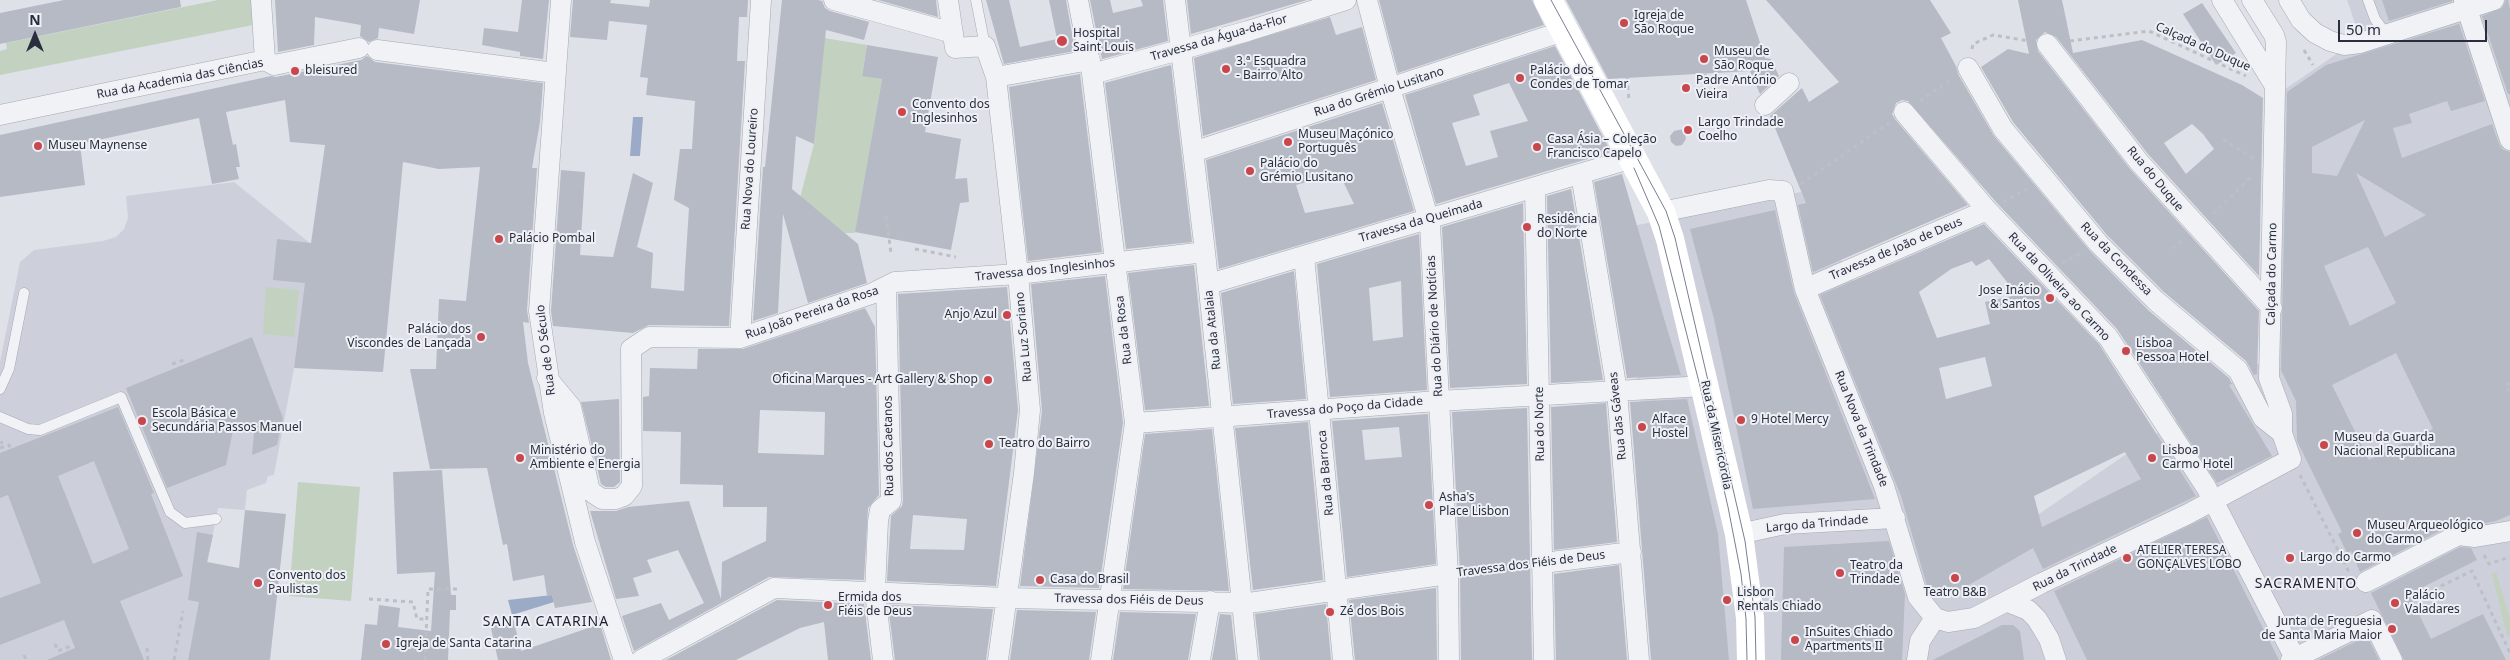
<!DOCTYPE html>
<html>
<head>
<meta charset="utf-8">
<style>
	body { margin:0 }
	#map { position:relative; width:2510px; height:660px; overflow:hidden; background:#dfe1e8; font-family:"Noto Sans",sans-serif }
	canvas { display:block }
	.north { position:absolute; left:10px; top:10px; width:50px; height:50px; -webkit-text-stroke:4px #eef0f5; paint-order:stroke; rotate:0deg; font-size:14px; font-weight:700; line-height:20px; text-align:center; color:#282e3e }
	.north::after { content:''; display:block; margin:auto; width:18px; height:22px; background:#282e3e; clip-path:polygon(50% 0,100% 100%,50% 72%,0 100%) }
	.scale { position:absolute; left:2338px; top:20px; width:149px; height:22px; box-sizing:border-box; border:2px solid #282e3e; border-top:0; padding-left:6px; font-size:15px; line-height:18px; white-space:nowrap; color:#282e3e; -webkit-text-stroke:4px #eef0f5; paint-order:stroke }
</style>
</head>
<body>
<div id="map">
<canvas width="2510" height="660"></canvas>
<div class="north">N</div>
<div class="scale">50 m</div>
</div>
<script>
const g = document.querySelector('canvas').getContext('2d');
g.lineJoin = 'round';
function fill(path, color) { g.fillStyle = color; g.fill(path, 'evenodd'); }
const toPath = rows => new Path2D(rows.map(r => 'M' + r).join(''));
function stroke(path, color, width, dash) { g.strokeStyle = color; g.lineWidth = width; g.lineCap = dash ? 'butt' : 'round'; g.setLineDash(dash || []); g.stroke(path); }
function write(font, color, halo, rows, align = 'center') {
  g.font = font + ' "Noto Sans",sans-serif'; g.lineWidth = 4; g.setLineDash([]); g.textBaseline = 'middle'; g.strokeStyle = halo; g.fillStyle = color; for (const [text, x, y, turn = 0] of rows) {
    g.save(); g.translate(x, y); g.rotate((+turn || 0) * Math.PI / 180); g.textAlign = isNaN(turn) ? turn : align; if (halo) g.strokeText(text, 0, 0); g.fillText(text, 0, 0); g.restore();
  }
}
const built = toPath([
	[2347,0,2510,0,2510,660,1677,660,1672,595,1613,230,1801,192,2004,538,2262,361,2269,100,2360,38],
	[234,182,311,244,294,368,274,475,268,476,266,483,247,490,245,510,218,508,188,660,0,660,0,362,20,262,34,250,103,241,116,237,124,229,128,218,126,196]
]);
const green = toPath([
	[253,0,253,25,0,75,0,51,7,49,6,43,218,0],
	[824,38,867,45,862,75,882,79,855,233,845,233,800,198,814,144],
	[266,287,299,290,294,337,263,334],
	[298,482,360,487,351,601,289,596],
	[2496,572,2510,618,2510,635,2507,636,2492,574]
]);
const water = toPath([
	[633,117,643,117,640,156,630,156],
	[552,595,554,602,512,615,508,600]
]);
const building = toPath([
	[64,0,180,0,181,7,0,44,0,13],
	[275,0,420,0,414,34,379,28,378,38,369,42,360,36,361,25,315,17,314,45,278,52],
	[522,0,549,0,543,59,520,56,520,52,482,45,484,28,518,32],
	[573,0,611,0,610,3,649,7,650,0,748,0,747,17,739,17,737,61,745,61,729,326,649,325,633,333,553,326,551,311,561,170,585,172,580,255,613,257,633,173,653,183,637,247,653,253,651,288,684,291,685,270,689,208,674,200,680,149,692,149,695,101,646,95,648,78,640,77,647,25,609,21,607,40,570,37],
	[782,0,818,0,822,1,825,8,830,11,869,22,864,40,826,30,814,144,796,136,792,189,858,244,867,283,808,303,783,214,778,313,753,321,763,167,765,167],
	[878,0,936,0,938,17],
	[986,0,1009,0,1020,47,1057,39,1049,0,1066,0,1075,51,1004,64],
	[1090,0,1110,0,1113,13,1143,6,1141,0,1163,0,1168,41,1102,59],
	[1187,0,1307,0,1191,34],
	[1379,0,1532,0,1544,25,1398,73],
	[1566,0,1746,0,1765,58,1771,59,1779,76,1760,94,1750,71,1608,79],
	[1766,0,1930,0,1951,33,1941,38,1956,66,1958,74,1994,136,2090,251,2148,310,2229,378,2232,384,2229,385,2272,456,2217,483,2117,329,1996,202,1908,101,1902,100,1896,103,1892,114,1895,119,1968,205,1813,272,1798,205,1806,203,1770,116,1802,88,1809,102,1839,82],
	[2018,0,2062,0,2073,53,2142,40,2242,85,2263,98,2259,276,2148,154,2056,37,2045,32,2036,40,2038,51,2130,169,2259,311,2257,374,2254,375,2246,361,2164,292,2107,235,2013,122,1981,67,2008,49,2029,54],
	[2192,124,2203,134,2214,149,2186,174,2164,143],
	[2382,0,2452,0,2452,1,2389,21],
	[2506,0,2508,0,2510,10,2510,94,2508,94,2482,16,2502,8],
	[2202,3,2236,53,2216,65,2183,14],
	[1330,17,1336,35,1362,27,1376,80,1203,136,1194,58],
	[2459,24,2485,101,2451,111,2447,101,2409,114,2412,123,2393,128,2402,158,2492,124,2499,144,2502,149,2510,152,2510,515,2496,521,2475,525,2453,524,2360,572,2351,551,2347,553,2338,534,2342,532,2297,441,2296,401,2281,370,2287,92,2326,65],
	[2365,120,2337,176,2312,173,2312,147],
	[2356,173,2426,215,2385,237],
	[2368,247,2396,303,2350,326,2324,266],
	[2396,353,2433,429,2369,460,2332,385],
	[867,45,938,57,925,132,961,139,955,179,967,178,969,202,960,203,951,250,855,232,882,79,862,76],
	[1555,46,1611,152,1436,204,1405,95],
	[1509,83,1528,121,1490,131,1498,157,1466,166,1452,123,1480,115,1473,95],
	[367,56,375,62,543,83,540,122,532,168,537,168,527,310,529,323,523,322,528,363,573,545,592,602,555,608,552,595,547,596,544,575,513,581,507,544,503,545,487,468,430,469,410,369,436,369,439,299,466,301,480,167,439,169,403,162,383,372,294,368,305,283,273,280,277,239,311,243,325,145,290,142,285,100,226,112,233,145,236,144,240,167,236,167,239,179,212,184,199,118,80,144,85,185,0,197,0,135,271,76,276,77,361,60],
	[1171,65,1192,242,1126,249,1105,83],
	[1080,74,1102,252,1028,261,1009,87],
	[1382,103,1414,211,1219,269,1206,160],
	[1339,173,1354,204,1305,213,1296,185],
	[1684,129,1686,139,1682,145,1676,146,1671,142,1670,136,1674,131],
	[1622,174,1663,315,1681,375,1627,378,1594,182],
	[1571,189,1603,380,1551,383,1547,196],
	[1523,203,1527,384,1450,388,1442,227],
	[1775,210,1794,293,1875,499,1753,509,1714,319,1690,229],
	[1984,224,2099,344,2196,496,2043,569,2033,548,1960,590,1938,593,1927,586,1901,496,1820,295],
	[1989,259,2017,295,1985,302,1990,324,1937,338,1919,292,1951,269,1972,261,1976,266],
	[1985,357,1992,386,1946,399,1939,368],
	[2125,452,2141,479,2042,527,2034,496],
	[1419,234,1427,390,1330,397,1317,264],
	[1401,281,1403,337,1373,341,1369,288],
	[1194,265,1209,406,1145,410,1128,273],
	[1294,271,1306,399,1233,404,1221,293],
	[1105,276,1123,423,1099,588,1020,586,1042,411,1031,284],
	[1007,287,1018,410,996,586,887,581,891,516,902,506,903,501,898,294],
	[913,515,967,519,964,550,910,549],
	[865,308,875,327,879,495,868,508,864,580,769,577,634,651,622,616,661,603,669,620,704,603,678,550,647,560,652,572,633,578,639,596,616,599,590,511,616,511,628,507,689,501,721,599,722,562,766,541,767,507,723,507,723,485,680,484,681,432,643,431,643,397,649,396,650,368,697,369,698,349,743,349],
	[760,410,825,412,824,455,758,453],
	[252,337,283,418,277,445,252,455,254,433,233,430,226,465,167,488,126,388],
	[619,399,620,482,614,487,606,487,601,484,581,402],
	[1687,399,1718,534,1729,660,1651,660,1630,402],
	[1606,403,1617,542,1554,550,1551,407],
	[118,407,154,493,151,494,183,576,120,601,144,660,47,660,75,648,64,620,0,645,0,598,41,583,8,495,0,498,0,453],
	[94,461,129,549,93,564,58,476],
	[1527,408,1532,660,1461,660,1460,573,1452,412],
	[1428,414,1436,564,1347,577,1332,421],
	[1399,427,1402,457,1365,460,1362,430],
	[1308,422,1323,580,1253,590,1235,428],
	[1212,429,1229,591,1123,589,1145,434],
	[442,470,451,595,456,595,456,610,450,610,448,660,361,660,365,624,377,625,379,605,400,608,398,627,431,631,435,572,397,574,393,472],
	[245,510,286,514,270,660,188,660,199,602,188,600,197,532,213,535,207,562,239,568],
	[2207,517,2279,660,2087,660,2054,591],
	[1889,541,1905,594,1902,660,1781,660,1784,547],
	[2460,547,2471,548,2477,560,2409,594,2431,639,2483,614,2506,660,2404,660,2371,593],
	[1619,565,1627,660,1556,660,1554,574],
	[1436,588,1437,660,1355,660,1349,600],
	[777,600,864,604,871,660,828,660,824,622,800,628,736,660,666,660],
	[1326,604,1331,660,1260,660,1255,614],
	[888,605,993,609,986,660,895,660],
	[1017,610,1096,612,1089,660,1010,660],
	[1120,612,1196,614,1188,660,1113,660],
	[1220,614,1231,615,1236,660,1212,660],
	[513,618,521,651,600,624,611,660,498,660,490,624],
	[2002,625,2013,625,2020,631,2024,660,1933,660],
	[2367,636,2379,660,2318,660]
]);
const path = toPath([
	[2070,41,2149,31,2246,76],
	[1972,49,1973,44,1993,35,2029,41],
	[2304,50,2313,65],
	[1705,74,1709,94],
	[1627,78,1629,100],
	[1920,101,1952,79],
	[2223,139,2254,159],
	[1801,184,1889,123],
	[2003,202,2029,188],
	[2213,214,2253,175],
	[886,216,891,253],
	[2172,248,2184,239],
	[915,249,956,257],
	[2062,263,2081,253],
	[172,364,184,360],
	[2510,383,2506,385,2510,393],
	[0,443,3,442],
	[0,448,9,445,11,449],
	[2300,475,2349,572],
	[2484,555,2489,564,2510,557],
	[1466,572,1525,565],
	[369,599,413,602,417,619,425,619],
	[2412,600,2472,571,2510,653],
	[55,644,58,651,71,646],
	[147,648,148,660],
	[24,655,26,660],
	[174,660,183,611],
	[425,660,428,589,457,589]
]);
const lane = toPath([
	[976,0,985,46],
	[2368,0,2375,19,2386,34],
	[0,389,9,369,24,293],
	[0,417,28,429,40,430,121,397,170,512,185,523,216,519]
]);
const street = toPath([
	[261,0,265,60],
	[561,0,539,311,554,413,585,542,624,660],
	[834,0,953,33],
	[948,0,955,48,985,46,996,77,1018,274,1030,410,1024,473,998,660],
	[1078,0,1092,74,1135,423,1101,660],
	[1175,0,1205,252,1248,660],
	[1367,0,1390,88,1430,224,1448,574,1449,660],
	[2222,0,2275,86],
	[2289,0,2301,20,2315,33,2330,41,2344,45,2360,43,2494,0],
	[2464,0,2510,140],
	[2047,44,2139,162,2272,308],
	[377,50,555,73],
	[1968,68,2003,129,2098,243,2156,301,2238,370,2263,418,2282,433],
	[1092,74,1248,31,1346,0],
	[996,77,1090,60],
	[1765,105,1789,83],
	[1904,112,1987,210,2108,337,2206,487,2296,660],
	[0,115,265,60,274,65,359,48],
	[1193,152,1564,31],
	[1581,174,1617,391,1639,660],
	[1535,187,1544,660],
	[1661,212,1769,190,1783,191,1805,289,1884,486,1918,597,1935,618,1948,622,1974,618,2042,583,2186,515,2291,459,2282,433,2282,414,2269,378,2276,42,2274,35,2252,0],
	[1304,256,1343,660],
	[1209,284,1633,158],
	[1805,289,1987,210],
	[740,338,761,0],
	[547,378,571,407,590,491,602,499,616,499,624,496,632,486,631,349,649,337,740,338,871,294,895,282,1018,274,1205,252],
	[1135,423,1438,401,1705,386],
	[1739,534,1785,524,1895,518],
	[1543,563,1631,552],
	[2366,582,2458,535,2475,537,2510,531],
	[2008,602,2028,610,2037,619,2049,639,2056,660],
	[641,660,774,588,1007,598,1249,603,1448,574],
	[883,660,875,592,878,521,880,510,891,501,886,287],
	[1200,660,1210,601],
	[1917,660,1920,641,1935,618],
	[2291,660,2372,620,2392,660]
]);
const secondary = toPath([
	[1548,0,1661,212,1670,239,1739,534,1750,618,1751,660]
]);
const tram = toPath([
	[1551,0,1666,211,1675,238,1745,541,1755,617,1756,660],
	[1634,168,1659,226,1700,386,1728,507,1741,574,1746,619,1747,660]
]);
const markers = [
	[1624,23,5,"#c9474c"],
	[1062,41,6,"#c9474c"],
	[1704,59,5,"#c9474c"],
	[1226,69,5,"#c9474c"],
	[295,71,5,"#c9474c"],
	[1520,78,5,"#c9474c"],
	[1686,88,5,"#c9474c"],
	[902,112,5,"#c9474c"],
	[1688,130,5,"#c9474c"],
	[1288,142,5,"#c9474c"],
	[38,146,5,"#c9474c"],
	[1537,147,5,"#c9474c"],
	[1250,171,5,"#c9474c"],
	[1527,227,5,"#c9474c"],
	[499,239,5,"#c9474c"],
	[2050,298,5,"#c9474c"],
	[1007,315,5,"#c9474c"],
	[481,337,5,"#c9474c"],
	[2126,351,5,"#c9474c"],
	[988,380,5,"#c9474c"],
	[1741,420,5,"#c9474c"],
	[142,421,5,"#c9474c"],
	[1642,427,5,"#c9474c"],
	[989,444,5,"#c9474c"],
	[2324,445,5,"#c9474c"],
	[520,458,5,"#c9474c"],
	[2152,458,5,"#c9474c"],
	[1429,505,5,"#c9474c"],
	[2357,533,5,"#c9474c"],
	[2127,558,5,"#c9474c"],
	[2290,558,5,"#c9474c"],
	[1840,573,5,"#c9474c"],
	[1955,578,5,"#c9474c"],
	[1040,580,5,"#c9474c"],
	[258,583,5,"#c9474c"],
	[1727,600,5,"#c9474c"],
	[2395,603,5,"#c9474c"],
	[828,605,5,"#c9474c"],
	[1330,612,5,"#c9474c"],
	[2392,629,5,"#c9474c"],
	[1795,640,5,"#c9474c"],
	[386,644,5,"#c9474c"]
];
const poiNames = [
	["Igreja de",1634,16],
	["São Roque",1634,30],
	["Hospital",1073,34],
	["Saint Louis",1073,48],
	["Museu de",1714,52],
	["São Roque",1714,66],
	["3.ª Esquadra",1236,62],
	["- Bairro Alto",1236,76],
	["bleisured",305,71],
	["Palácio dos",1530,71],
	["Condes de Tomar",1530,85],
	["Padre António",1696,81],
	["Vieira",1696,95],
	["Convento dos",912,105],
	["Inglesinhos",912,119],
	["Largo Trindade",1698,123],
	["Coelho",1698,137],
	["Museu Maçónico",1298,135],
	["Português",1298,149],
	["Casa Ásia – Coleção",1547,140],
	["Francisco Capelo",1547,154],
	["Museu Maynense",48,146],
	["Palácio do",1260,164],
	["Grémio Lusitano",1260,178],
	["Residência",1537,220],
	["do Norte",1537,234],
	["Palácio Pombal",509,239],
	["Jose Inácio",2040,291,"right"],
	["& Santos",2040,305,"right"],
	["Anjo Azul",997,315,"right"],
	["Palácio dos",471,330,"right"],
	["Viscondes de Lançada",471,344,"right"],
	["Lisboa",2136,344],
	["Pessoa Hotel",2136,358],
	["Oficina Marques - Art Gallery & Shop",978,380,"right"],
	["Escola Básica e",152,414],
	["Secundária Passos Manuel",152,428],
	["Alface",1652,420],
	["Hostel",1652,434],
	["9 Hotel Mercy",1751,420],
	["Museu da Guarda",2334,438],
	["Nacional Republicana",2334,452],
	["Teatro do Bairro",999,444],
	["Ministério do",530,451],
	["Ambiente e Energia",530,465],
	["Lisboa",2162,451],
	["Carmo Hotel",2162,465],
	["Asha's",1439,498],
	["Place Lisbon",1439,512],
	["Museu Arqueológico",2367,526],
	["do Carmo",2367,540],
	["ATELIER TERESA",2137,551],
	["GONÇALVES LOBO",2137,565],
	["Largo do Carmo",2300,558],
	["Teatro da",1850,566],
	["Trindade",1850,580],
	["Convento dos",268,576],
	["Paulistas",268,590],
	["Casa do Brasil",1050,580],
	["Lisbon",1737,593],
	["Rentals Chiado",1737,607],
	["Teatro B&B",1955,593,"center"],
	["Palácio",2405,596],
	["Valadares",2405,610],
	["Ermida dos",838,598],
	["Fiéis de Deus",838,612],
	["Zé dos Bois",1340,612],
	["Junta de Freguesia",2382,622,"right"],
	["de Santa Maria Maior",2382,636,"right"],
	["InSuites Chiado",1805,633],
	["Apartments II",1805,647],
	["Igreja de Santa Catarina",396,644]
];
const streetNames = [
	["Travessa da Água-da-Flor",1219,38,-16],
	["Calçada do Duque",2203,47,24],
	["Rua da Academia das Ciências",180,79,-11],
	["Rua do Grémio Lusitano",1379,92,-18],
	["Rua Nova do Loureiro",750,169,-86],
	["Rua do Duque",2155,179,50],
	["Travessa da Queimada",1421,221,-16],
	["Travessa de João de Deus",1896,249,-23],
	["Rua da Condessa",2116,259,46],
	["Travessa dos Inglesinhos",1045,270,-6],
	["Calçada do Carmo",2272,274,-89],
	["Rua da Oliveira ao Carmo",2059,287,47],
	["Rua João Pereira da Rosa",812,313,-19],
	["Rua do Diário de Notícias",1435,326,-93],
	["Rua da Rosa",1124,330,-97],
	["Rua da Atalaia",1213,330,-96],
	["Rua Luz Soriano",1024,337,-95],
	["Rua de O Século",546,350,-97],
	["Travessa do Poço da Cidade",1345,408,-5],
	["Rua das Gáveas",1618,416,-96],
	["Rua do Norte",1540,424,-91],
	["Rua Nova da Trindade",1861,429,68],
	["Rua da Misericórdia",1716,435,78],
	["Rua dos Caetanos",889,446,-91],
	["Rua da Barroca",1326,473,-95],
	["Largo da Trindade",1817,524,-5],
	["Travessa dos Fiéis de Deus",1531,564,-7],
	["Rua da Trindade",2075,568,-26],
	["Travessa dos Fiéis de Deus",1129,600,1]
];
const neighbourhoodNames = [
	["SACRAMENTO",2306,584],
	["SANTA CATARINA",546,622]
];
fill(built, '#cdd0da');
fill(green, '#c3d1c0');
fill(water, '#9babc7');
fill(building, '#b6bac4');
stroke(lane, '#a4a8b2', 11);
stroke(street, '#a4a8b2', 21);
stroke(path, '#bdbfc6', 3, [4, 4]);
stroke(lane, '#f1f2f6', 10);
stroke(street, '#f1f2f6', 20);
stroke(secondary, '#fff', 28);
stroke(tram, '#797f91', 1);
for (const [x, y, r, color] of markers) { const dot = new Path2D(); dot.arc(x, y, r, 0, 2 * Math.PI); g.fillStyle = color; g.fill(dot); stroke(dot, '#eef0f5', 2); }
write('12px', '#282e3e', '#eef0f5', poiNames, 'left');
write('12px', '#282e3e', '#eef0f5', streetNames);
g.letterSpacing = '1px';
write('14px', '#1b1f2f', '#eef0f5', neighbourhoodNames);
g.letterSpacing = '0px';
</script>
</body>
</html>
